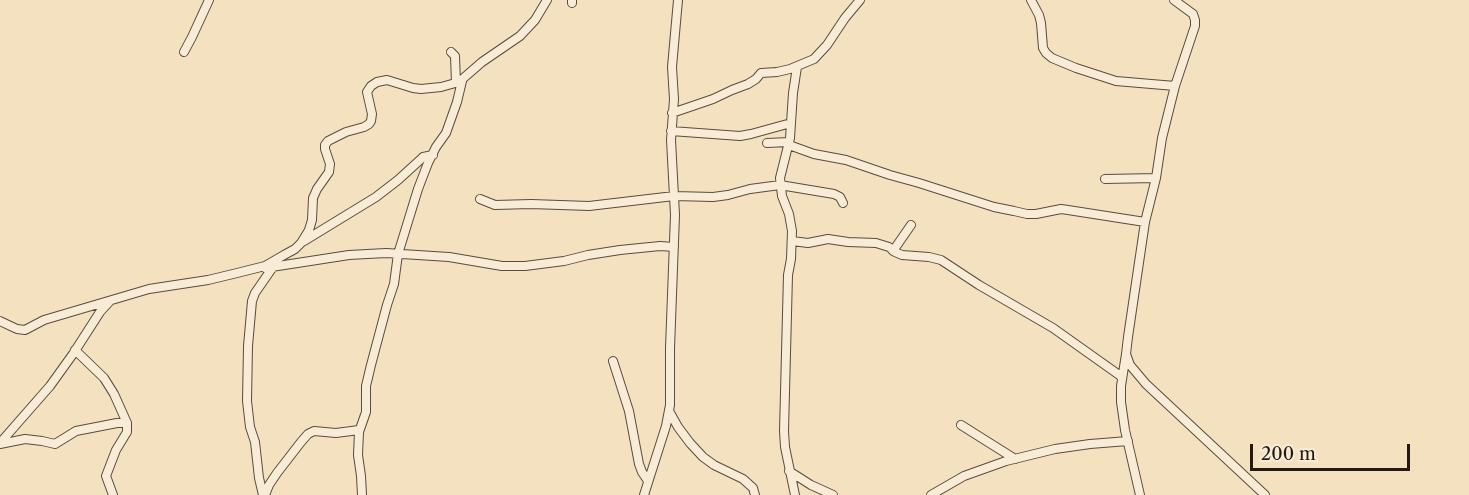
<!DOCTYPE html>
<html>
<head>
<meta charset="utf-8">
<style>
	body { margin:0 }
	#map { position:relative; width:1469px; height:495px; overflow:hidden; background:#f4e1c0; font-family:"Libre Caslon Text",serif }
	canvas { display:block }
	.scale { position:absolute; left:1250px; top:444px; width:160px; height:27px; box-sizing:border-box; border:3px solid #261914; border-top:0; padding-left:8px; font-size:18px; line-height:21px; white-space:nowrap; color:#261914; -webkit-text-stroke:4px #f8ecd6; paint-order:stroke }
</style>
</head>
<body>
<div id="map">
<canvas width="1469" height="495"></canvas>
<div class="scale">200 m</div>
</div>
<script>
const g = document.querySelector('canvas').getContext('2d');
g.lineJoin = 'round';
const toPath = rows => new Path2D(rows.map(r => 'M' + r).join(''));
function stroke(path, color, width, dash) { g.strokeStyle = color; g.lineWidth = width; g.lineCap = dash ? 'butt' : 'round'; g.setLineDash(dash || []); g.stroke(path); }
const minor = toPath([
	[1031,0,1039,15,1041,23,1043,48,1046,53,1052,58,1076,68,1116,81,1175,86],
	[1174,0,1193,14,1195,20,1195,26,1175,86,1162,138,1156,178,1145,222,1128,337,1126,354,1130,365,1146,384,1265,495],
	[572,3,572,0],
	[184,52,192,37,209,0],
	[451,52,455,56,456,83],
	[672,113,713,99,732,90,748,84,756,79,761,73,777,72,790,69,814,59,827,45,845,18,860,0],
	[671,131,740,136,751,134,791,123],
	[767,143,789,142],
	[789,145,814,154,846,160,890,175,919,183,994,207,1014,211,1027,214,1036,214,1061,209,1068,210,1145,222],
	[1105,179,1156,178],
	[480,199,495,205,531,204,589,206,674,196,713,197,728,195,750,189,780,185,834,194,840,197,843,203],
	[304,241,376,197,398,180,420,160,423,157,433,155],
	[792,241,808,243,828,239,848,242,876,243,889,247,895,252,902,255,929,257,941,260,979,285,1053,328,1122,377],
	[893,251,911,225],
	[265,268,349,255,386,253,449,257,502,266,525,266,564,261,588,255,620,250,660,246,674,247],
	[0,321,17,329,25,330,44,320,149,289,208,280,233,274,265,266,284,255,295,249,301,243,309,230,312,220,313,198,317,189,329,172,330,164,325,149,325,145,328,141,346,132,364,127,369,124,371,121,372,114,367,92,371,86,377,82,387,80,413,88,421,89,441,87,459,82,482,62,520,36,535,20,547,0],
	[75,350,104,378,114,394,127,423,127,432,116,450,106,476,113,495],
	[1126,354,1121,386,1121,402,1125,430,1140,495],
	[613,361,629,411,639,464,642,472,648,481],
	[669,411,678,427,690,443,703,457,714,465,743,479,753,488,755,495],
	[961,425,1015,459],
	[0,443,50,386,73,354,100,312,110,301],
	[0,444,25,439,42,441,55,444,76,431,117,423,127,423],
	[789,471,811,485,833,495],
	[263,495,259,478,255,442,250,427,247,401,248,346,252,301,255,293,273,267],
	[265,495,269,485,277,473,301,442,308,434,314,431,336,433,359,430],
	[362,495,361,476,358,455,359,432,366,412,366,386,371,365,387,305,394,284,398,254,418,189,428,163,436,147,446,133,457,102,462,81],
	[644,495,666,426,670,405,670,348,675,215,671,140,674,99,672,67,678,0],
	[795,495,785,447,784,431,788,275,791,259,792,231,789,214,782,196,780,178,790,138,793,93,797,67],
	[931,495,964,476,1006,461,1055,449,1090,444,1128,441]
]);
stroke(minor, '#5a4b3f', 10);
stroke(minor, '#f8ecd6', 8);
</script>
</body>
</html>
